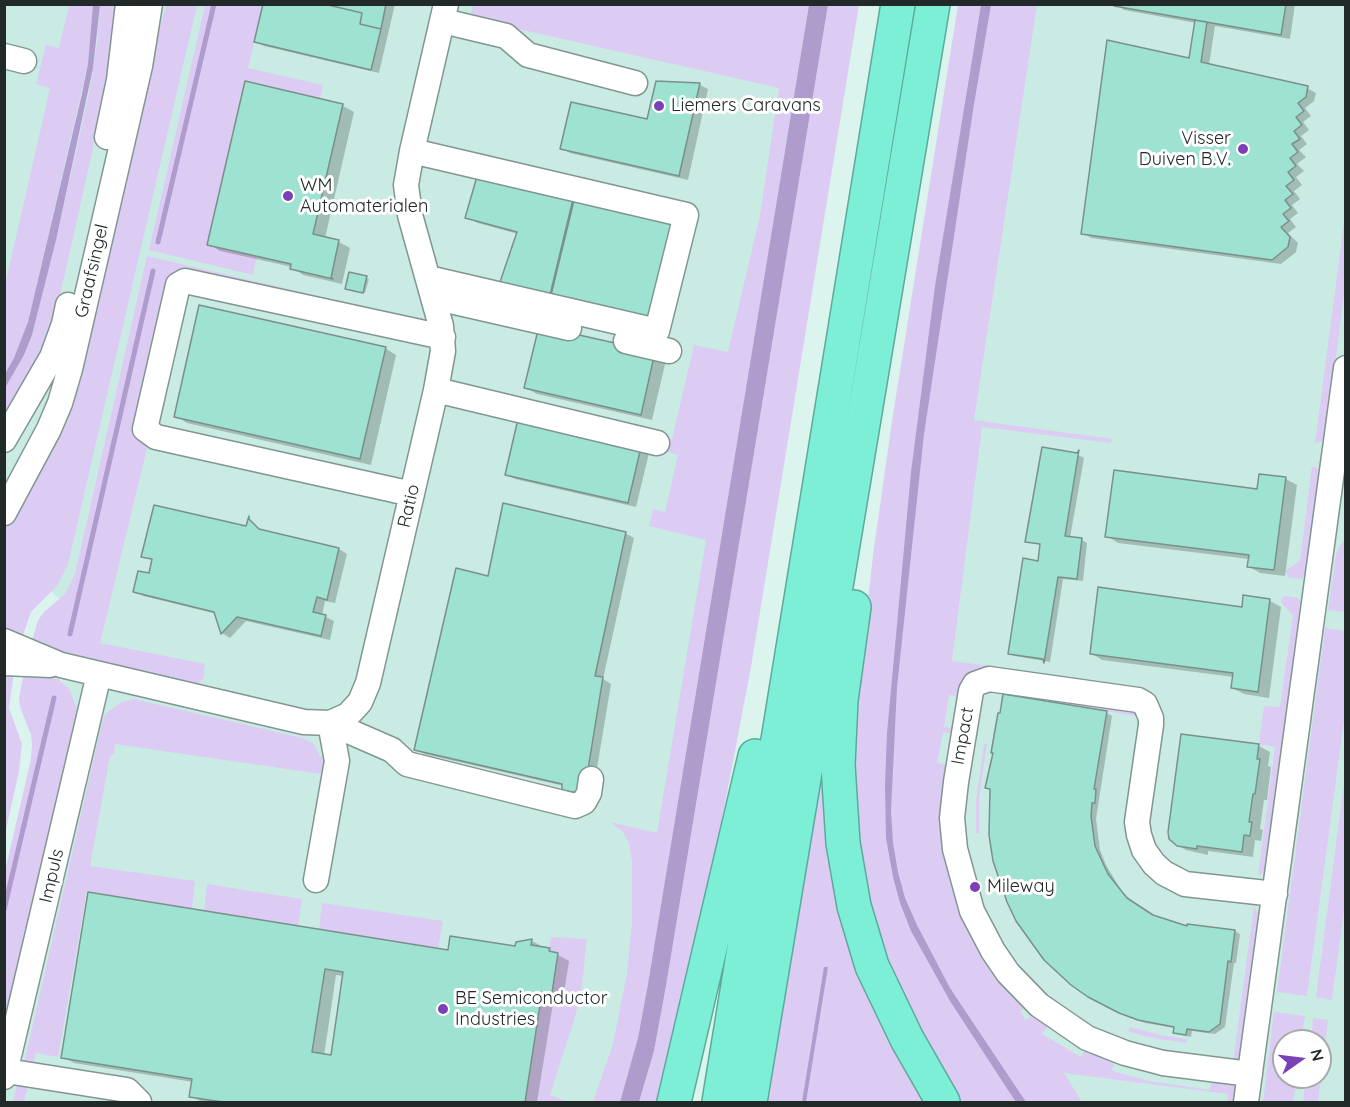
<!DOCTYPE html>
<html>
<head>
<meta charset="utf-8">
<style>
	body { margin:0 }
	#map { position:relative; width:1350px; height:1107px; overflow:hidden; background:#dcf4ee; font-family:Quicksand,sans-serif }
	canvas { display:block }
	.frame { position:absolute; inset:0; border:6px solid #212a28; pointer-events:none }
	.north { position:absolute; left:1272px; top:1029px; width:60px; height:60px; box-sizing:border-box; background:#fff; border:2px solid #a6aaa9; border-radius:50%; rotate:76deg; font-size:16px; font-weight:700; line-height:24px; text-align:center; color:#212a28 }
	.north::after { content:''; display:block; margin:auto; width:21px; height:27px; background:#7a40b6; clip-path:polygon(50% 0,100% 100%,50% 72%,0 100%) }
</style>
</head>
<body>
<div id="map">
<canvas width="1350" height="1107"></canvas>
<div class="frame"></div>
<div class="north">N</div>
</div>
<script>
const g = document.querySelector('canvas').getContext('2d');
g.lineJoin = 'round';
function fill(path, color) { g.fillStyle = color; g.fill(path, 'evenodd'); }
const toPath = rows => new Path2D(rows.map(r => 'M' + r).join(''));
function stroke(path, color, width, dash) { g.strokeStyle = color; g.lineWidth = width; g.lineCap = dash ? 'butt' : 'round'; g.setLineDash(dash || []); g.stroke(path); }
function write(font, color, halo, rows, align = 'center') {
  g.font = font + ' Quicksand,sans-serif'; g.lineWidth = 6; g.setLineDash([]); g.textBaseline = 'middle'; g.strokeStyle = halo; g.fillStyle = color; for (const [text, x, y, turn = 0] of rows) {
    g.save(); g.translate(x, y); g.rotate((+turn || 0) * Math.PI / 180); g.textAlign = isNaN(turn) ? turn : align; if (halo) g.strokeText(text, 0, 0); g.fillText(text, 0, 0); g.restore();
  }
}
const built = toPath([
	[4,5,821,5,629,1102,5,1102,5,948,60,714,67,606,5,550],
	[987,5,1345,5,1345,1102,1022,1102,908,915],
	[1284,1041,1320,1041,1320,1077,1284,1077]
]);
const green = toPath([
	[473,4,809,5,648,984,638,1038,620,1102,593,1102,613,1044,627,973,632,922,632,862,629,843,623,832,610,822,657,833,706,540,649,526,653,509,665,512,678,455,665,451,668,439,672,439,694,345,728,352,760,215,779,88,470,18],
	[69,5,93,5,88,64,28,322,14,358,5,374,5,285,50,88,36,84,46,45,59,48],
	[100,5,118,5,115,50,55,318,46,346,5,421,5,388,24,355,32,335,56,240,90,89,97,43],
	[167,5,197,5,68,564,57,586,31,612,21,641,5,633,5,524,37,468,141,82],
	[205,5,263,5,248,68,323,85,320,99,257,256,253,275,149,250],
	[828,5,859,5,751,667,707,898,663,1102,639,1102,654,1051,666,986],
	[958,5,1037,5,974,420,1112,439,1111,443,982,427,952,661,1081,678,1080,684,992,672,962,697,949,695,944,727,957,729,956,734,943,732,937,763,951,765,946,825,1027,1004,1020,1012,1026,1020,1035,1012,1050,1023,1042,1034,1081,1057,1087,1046,1116,1057,1112,1071,1149,1081,1210,1090,1212,1077,1234,1082,1236,1086,1236,1102,1227,1102,1228,1094,1064,1073,1082,1102,958,1102,939,1069,879,945,856,844,854,729,873,555,892,421],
	[1345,215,1345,286,1326,437,1323,441,1315,443],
	[147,256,430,322,430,324,176,270,138,429,149,440,100,643,205,664,203,679,195,686,75,658,31,644,38,620,44,612,65,594,75,574],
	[1312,466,1319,469,1321,474,1307,575,1301,579,1289,578,1285,571,1300,561],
	[1345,539,1345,612,1328,610,1336,555,1339,547],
	[1287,596,1298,598,1303,605,1268,866,1264,872,1258,876,1275,747,1259,744,1264,706,1280,707,1293,616,1281,602,1283,597],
	[1325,628,1345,631,1346,705,1307,996,1277,992],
	[842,651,837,846,937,1102,768,1102],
	[5,672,14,672,9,708,22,744,19,771,5,834],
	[24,673,59,679,70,690,77,709,5,1029,5,871,31,759,32,745,31,735,20,707,19,698],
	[1004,689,1133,708,1143,717,1003,694],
	[134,699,303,738,314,744,320,757,325,755,321,774,115,744,114,754,110,756,90,866,195,881,192,909,87,891,58,1057,36,1053,33,1065,24,1063,101,727,105,715,113,708,122,702],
	[984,744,987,744,979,799,979,833,976,833,976,801],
	[1345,776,1346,895,1332,1000,1316,997],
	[207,884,302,899,298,926,204,911],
	[322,903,443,921,438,948,319,929],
	[1254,906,1261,919,1242,1055,1238,1061,1233,1063],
	[551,937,587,939,582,985,575,1017,550,1095,568,1102,525,1102,542,992,552,993,558,953,549,951],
	[1274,1012,1305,1016,1301,1041,1284,1041,1284,1077,1297,1077,1293,1102,1263,1102],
	[1313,1018,1328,1020,1318,1102,1303,1102,1306,1077,1320,1077,1320,1041,1311,1041],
	[1130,1027,1160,1035,1187,1039,1186,1043,1147,1037,1128,1031],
	[17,1085,28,1085,24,1102,13,1102]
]);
const water = toPath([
	[93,5,100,5,93,68,56,240,32,335,24,355,5,388,5,374,14,358,28,322,82,94,88,64],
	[809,5,828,5,666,986,654,1051,639,1102,620,1102,638,1038,648,984],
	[981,5,991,5,974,104,924,434,897,687,891,811,893,843,898,872,905,898,917,925,950,988,1026,1102,1016,1102,1006,1087,950,1001,911,931,900,903,893,877,886,838,885,785,887,733,911,472,935,286],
	[824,967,828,967,806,1102,802,1102]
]);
const shadow = toPath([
	[264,4,395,4,379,73,264,46,256,41],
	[1116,4,1295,4,1290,39,1215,26,1209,65,1307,88,1316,93,1314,101,1305,108,1311,116,1303,122,1309,130,1301,136,1307,144,1299,150,1306,157,1297,164,1304,171,1296,177,1302,185,1294,191,1300,199,1292,205,1298,213,1290,219,1296,227,1288,233,1298,243,1296,252,1281,264,1091,238,1083,233,1190,60,1196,23,1124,10],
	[246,83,343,106,354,112,325,238,339,242,350,248,342,284,303,275,292,267,220,251,209,244],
	[657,83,700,85,708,89,688,180,570,153,562,148,648,121],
	[576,197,664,323,512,291,518,234,478,223,467,217],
	[350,274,369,279,365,293,349,289],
	[540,327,666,360,652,420,537,394,526,388],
	[385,348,396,355,371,465,187,423,176,416],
	[519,421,649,453,636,507,515,479,506,474],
	[1043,449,1078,455,1084,458,1070,538,1082,540,1087,543,1083,581,1063,579,1050,662,1015,656,1009,653,1039,563,1041,545,1027,541],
	[1261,475,1286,479,1297,485,1285,576,1260,573,1248,566,1249,559,1118,543,1107,536,1258,491],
	[249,521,255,525,255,528,263,535,339,549,347,554,335,603,325,601,322,615,334,621,330,640,246,621,230,638,222,633,217,614,143,596,135,591,150,575,153,561,143,556,247,528],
	[625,533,634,538,603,679,611,684,592,798,572,794,563,790,564,786,424,754,416,749,489,578],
	[1270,601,1281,607,1269,698,1244,694,1232,688,1234,677,1102,660,1091,653],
	[1005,695,1107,713,1112,716,1096,819,1100,850,1106,865,1122,892,1144,912,1166,923,1188,928,1235,931,1240,934,1236,963,1234,963,1225,1027,1215,1034,1192,1031,1191,1037,1180,1035,1174,1032,1175,1028,1145,1023,1126,1016,992,791,987,788],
	[1182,736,1259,746,1270,752,1268,766,1271,767,1267,800,1264,800,1260,829,1263,830,1261,841,1255,840,1253,857,1208,851,1208,855,1186,850,1174,843],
	[89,894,449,951,516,948,532,941,569,961,563,999,554,997,537,1102,202,1102,191,1096,193,1082,74,1063,63,1057],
	[336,975,344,976,332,1057,324,1056]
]);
const stream = toPath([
	[158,242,214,4],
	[70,634,153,271],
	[4,910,54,698]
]);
const building = toPath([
	[263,4,324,4,362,13,360,24,381,29,371,70,254,42,263,4],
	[324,4,386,4,381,29,360,24,362,13,324,4],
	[1115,4,1286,4,1281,35,1114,6,1115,4],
	[1195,20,1207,22,1201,62,1308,86,1306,97,1298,103,1304,111,1296,117,1302,125,1294,131,1300,139,1292,144,1298,152,1290,158,1296,166,1288,172,1294,180,1286,186,1293,194,1285,200,1291,208,1283,214,1289,221,1281,227,1290,237,1288,247,1272,260,1081,234,1107,40,1189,58,1195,20],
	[245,81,343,104,313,234,339,240,331,278,333,279,290,269,291,264,207,245,245,81],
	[656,81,700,83,679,176,560,149,571,102,647,119,656,81],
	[478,173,574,195,550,295,499,285,517,232,465,218,478,173],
	[576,192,679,216,655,320,551,295,576,192],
	[349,272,367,276,363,293,345,289,349,272],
	[199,305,386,347,360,459,174,417,199,305],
	[539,326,655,352,641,415,524,388,539,326],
	[518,419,641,447,628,503,505,475,518,419],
	[1042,447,1077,453,1079,450,1065,536,1082,538,1077,579,1058,577,1044,663,1043,659,1008,654,1023,558,1038,561,1040,544,1025,542,1042,447],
	[1114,470,1257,489,1259,474,1286,477,1274,570,1247,567,1249,555,1105,537,1114,470],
	[503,503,626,532,595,676,603,677,584,794,562,790,562,784,414,750,456,568,488,576,503,503],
	[154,505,246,526,249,516,249,519,259,529,339,548,327,600,317,597,313,612,326,615,321,636,237,617,221,634,214,612,133,592,138,571,149,573,152,559,141,557,154,505],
	[1098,587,1242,607,1243,595,1270,599,1258,692,1231,688,1233,673,1090,654,1098,587],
	[1003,694,1107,711,1094,789,1096,789,1095,803,1092,803,1091,816,1095,846,1108,874,1127,898,1153,915,1187,926,1187,924,1235,930,1231,962,1228,961,1220,1024,1209,1032,1187,1029,1186,1035,1173,1033,1174,1027,1138,1020,1119,1013,1088,997,1071,985,1044,960,1016,921,1007,902,993,861,989,835,990,789,985,788,993,753,991,753,998,713,1000,713,1003,694],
	[1181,734,1259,744,1257,759,1260,759,1255,794,1253,794,1249,822,1252,822,1250,836,1244,835,1242,852,1197,846,1197,849,1177,846,1169,839,1168,832,1181,734],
	[88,892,448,950,450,936,515,946,516,942,532,939,531,945,550,948,549,951,558,953,552,993,542,992,525,1102,223,1102,189,1097,192,1079,61,1058,88,892],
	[325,969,343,972,331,1055,312,1052,325,969]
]);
const minor = toPath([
	[443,21,506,36,528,55,635,83],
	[4,56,24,61],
	[107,137,119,80,128,4],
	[412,151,686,215,657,331,428,278],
	[433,297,569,328],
	[626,341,669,351],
	[436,390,657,443],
	[4,440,52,357,64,324,68,305],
	[412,494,156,437,145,429,178,285,185,281,443,337],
	[4,513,49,429,60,403,70,369,140,66,150,4],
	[4,641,61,665,304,722,330,723,348,715,360,702,368,683,436,390,443,351,441,326,410,215,406,185,412,151,446,4],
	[4,663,50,665],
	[330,723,392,750,407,764,575,806,584,802,589,793,591,779],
	[316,880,337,761,330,723],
	[6,1071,127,1090,139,1102],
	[1250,1074,1163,1063,1125,1053,1087,1038,1039,1005,1008,973,993,951,972,911,955,849,952,818,956,782,971,691,975,684,989,679,1138,700,1145,704,1151,718,1151,725,1137,822,1139,835,1144,850,1154,864,1164,873,1185,884,1275,894],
	[4,1077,99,674],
	[1246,1102,1346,368]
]);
const highway = toPath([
	[854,607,841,700,838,765,843,843,854,906,872,966,907,1039,943,1102],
	[674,1102,755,756],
	[719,1102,898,4],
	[750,1102,933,4]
]);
const markers = [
	[659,106,6,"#7a40b6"],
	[1243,149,6,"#7a40b6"],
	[288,196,6,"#7a40b6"],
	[975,887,6,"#7a40b6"],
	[443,1009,6,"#7a40b6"]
];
const poiNames = [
	["Liemers Caravans",671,106],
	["Visser",1231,139,"right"],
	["Duiven B.V.",1231,160,"right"],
	["WM",300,186],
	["Automaterialen",300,207],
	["Mileway",987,887],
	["BE Semiconductor",455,999],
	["Industries",455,1020]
];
const streetNames = [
	["Graafsingel",92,271,-77],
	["Ratio",409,506,-77],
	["Impact",963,736,-80],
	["Impuls",52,876,-77]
];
fill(built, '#caebe3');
fill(green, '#dcccf4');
fill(water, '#af9bcc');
fill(shadow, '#0003');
stroke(stream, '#af9bcc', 5);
fill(building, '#9ee2d2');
stroke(building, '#7a908a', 1.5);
stroke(minor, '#809691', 27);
stroke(highway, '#5daa9a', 36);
stroke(minor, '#fff', 24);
stroke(highway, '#7eefd7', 33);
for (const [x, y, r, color] of markers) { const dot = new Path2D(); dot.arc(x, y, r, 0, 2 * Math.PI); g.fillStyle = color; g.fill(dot); stroke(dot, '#fff', 2); }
write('18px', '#212a28', '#fff', poiNames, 'left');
write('18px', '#212a28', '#fff', streetNames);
</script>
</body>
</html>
